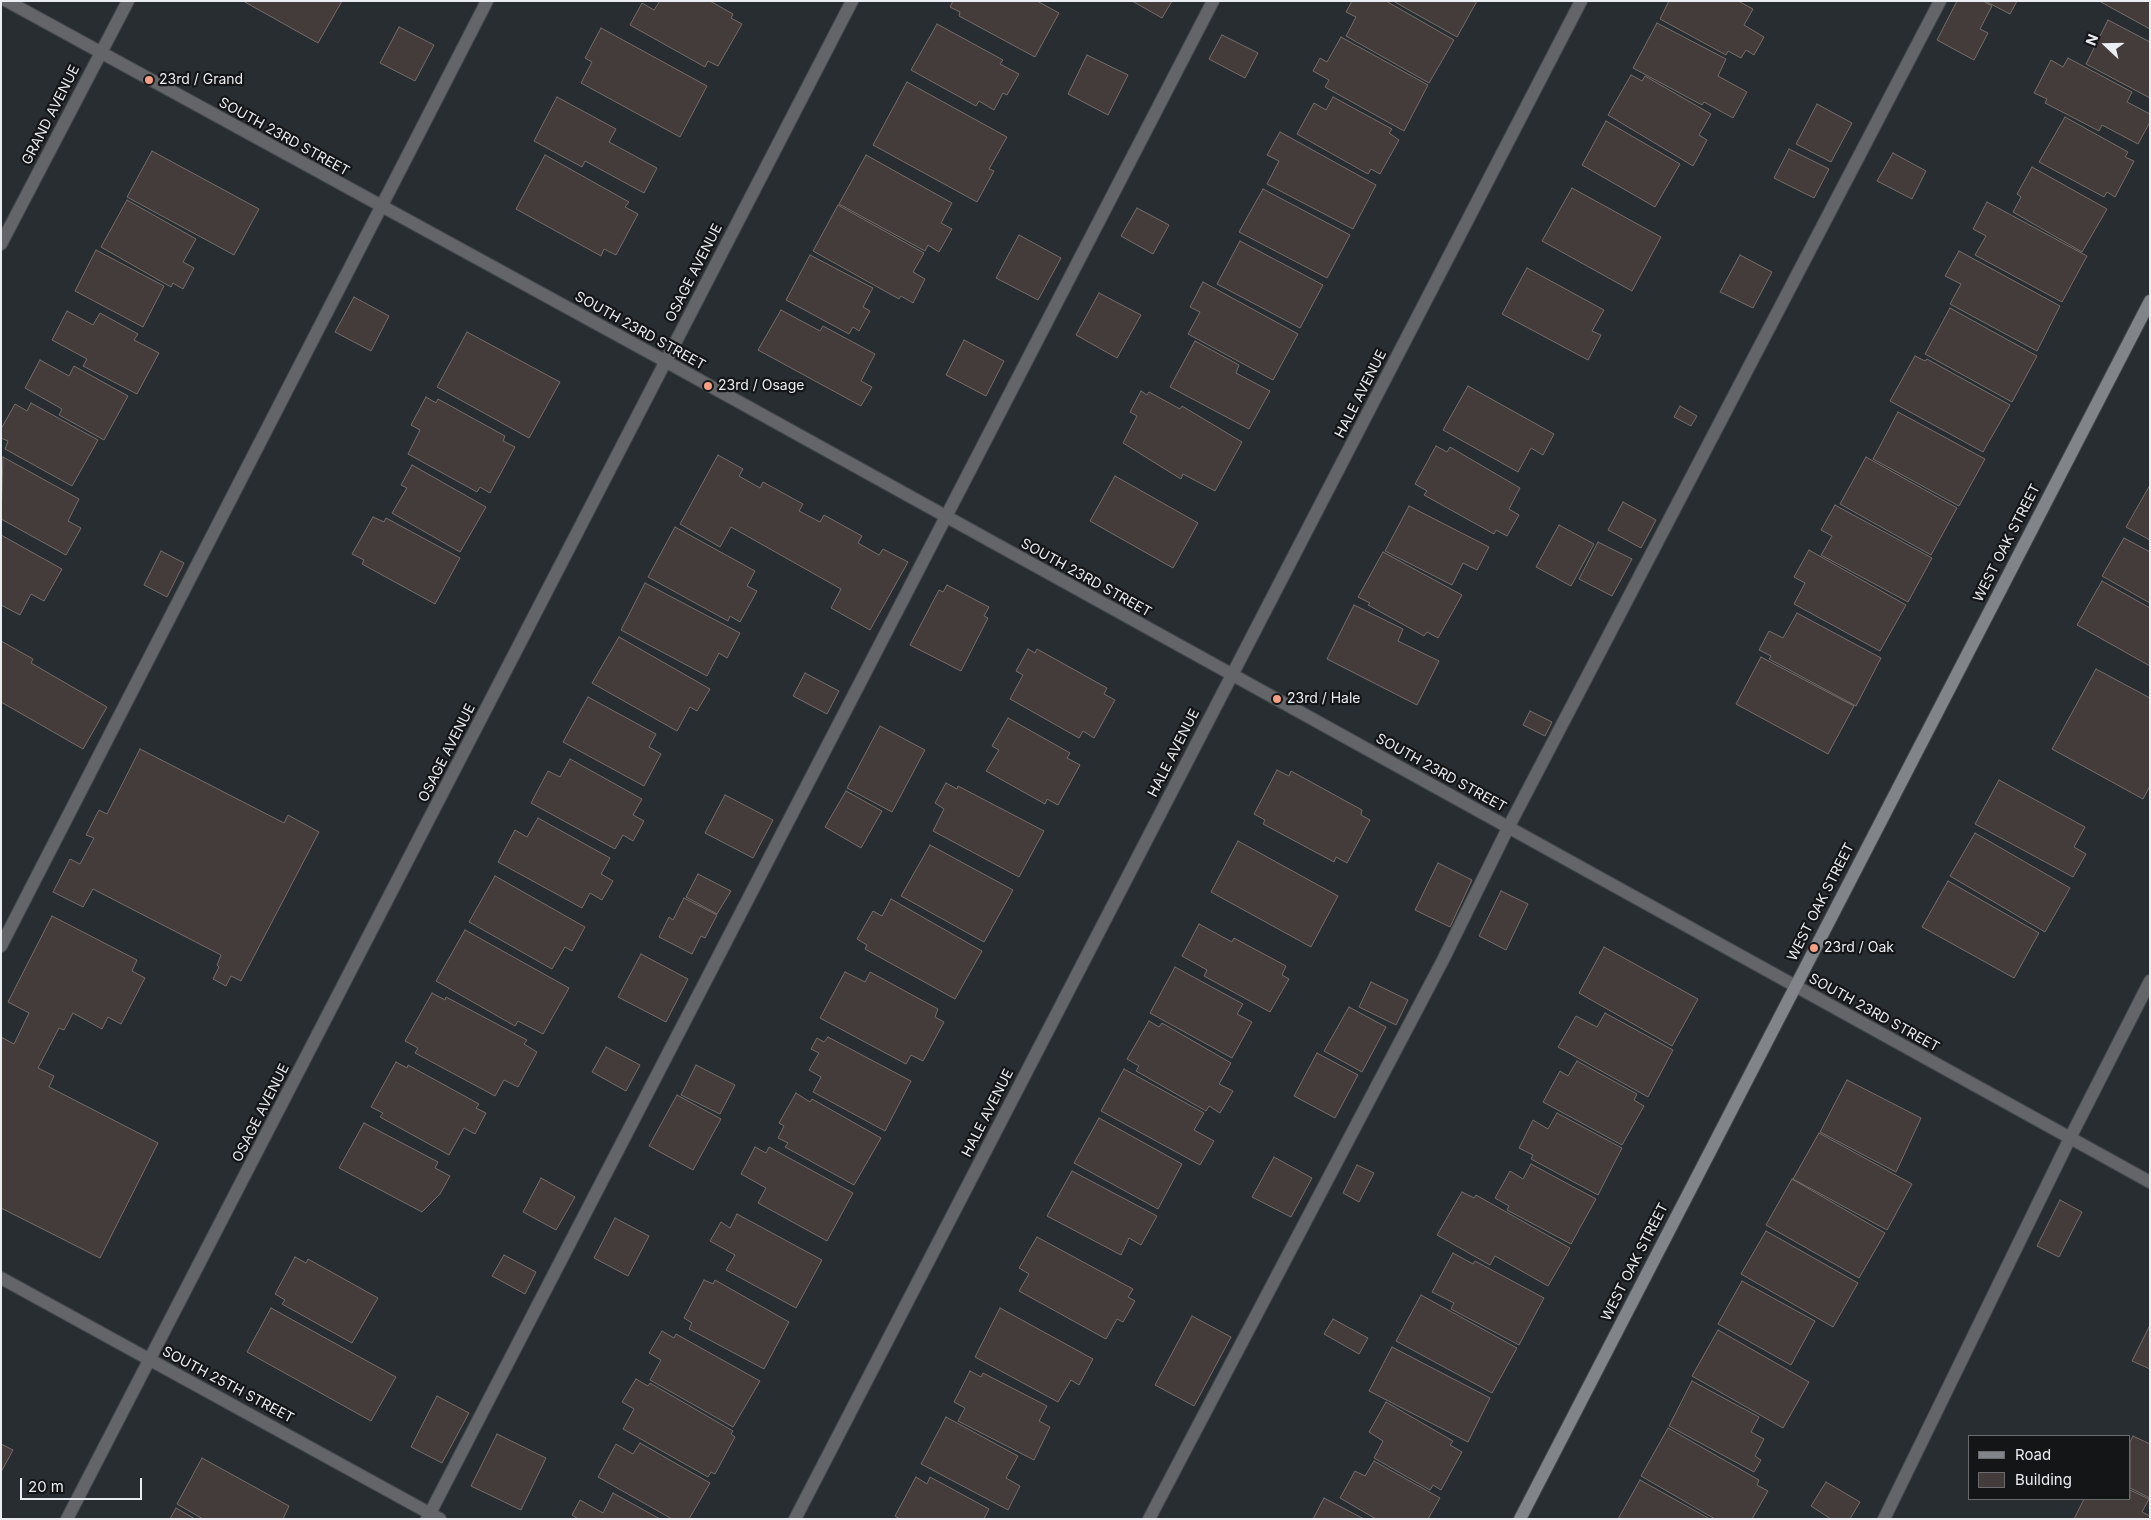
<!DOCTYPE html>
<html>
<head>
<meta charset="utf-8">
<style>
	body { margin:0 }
	#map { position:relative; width:2151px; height:1520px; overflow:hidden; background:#282d32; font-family:Inter,sans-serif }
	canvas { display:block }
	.frame { position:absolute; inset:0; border:2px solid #eaedf1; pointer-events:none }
	.legend { position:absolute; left:1968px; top:1435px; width:162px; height:65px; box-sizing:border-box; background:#131517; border:1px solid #696b6e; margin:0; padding:6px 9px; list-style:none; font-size:15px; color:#eaedf1 }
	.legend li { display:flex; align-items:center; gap:10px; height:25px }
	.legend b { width:25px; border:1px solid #696b6e }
	.north { position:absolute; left:2081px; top:20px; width:50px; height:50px; -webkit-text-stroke:4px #131517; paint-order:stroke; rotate:291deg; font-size:14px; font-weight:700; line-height:20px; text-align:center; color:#eaedf1 }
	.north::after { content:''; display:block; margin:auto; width:18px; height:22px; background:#eaedf1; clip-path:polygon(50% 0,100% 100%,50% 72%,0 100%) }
	.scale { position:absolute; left:20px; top:1478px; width:122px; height:22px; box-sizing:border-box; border:2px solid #eaedf1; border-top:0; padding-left:6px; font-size:15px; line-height:18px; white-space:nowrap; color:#eaedf1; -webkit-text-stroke:4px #131517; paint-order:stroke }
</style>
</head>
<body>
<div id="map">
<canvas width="2151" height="1520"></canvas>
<div class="frame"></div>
<ul class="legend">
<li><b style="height:6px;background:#818589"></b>Road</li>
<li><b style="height:14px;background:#443c3a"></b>Building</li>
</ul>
<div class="north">N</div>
<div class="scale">20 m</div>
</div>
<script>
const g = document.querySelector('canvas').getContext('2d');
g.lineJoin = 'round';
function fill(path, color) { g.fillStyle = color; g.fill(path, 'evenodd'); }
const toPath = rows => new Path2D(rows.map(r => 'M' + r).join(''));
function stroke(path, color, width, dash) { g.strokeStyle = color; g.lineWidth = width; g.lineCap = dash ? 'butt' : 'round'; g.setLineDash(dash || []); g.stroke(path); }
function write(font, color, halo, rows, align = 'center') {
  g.font = font + ' Inter,sans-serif'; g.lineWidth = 4.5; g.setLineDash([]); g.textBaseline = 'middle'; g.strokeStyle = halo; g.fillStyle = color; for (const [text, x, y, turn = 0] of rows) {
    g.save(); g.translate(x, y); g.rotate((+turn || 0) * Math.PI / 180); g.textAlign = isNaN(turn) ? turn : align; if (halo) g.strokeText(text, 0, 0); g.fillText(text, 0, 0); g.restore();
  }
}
const building = toPath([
	[243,1,342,1,318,43,243,1],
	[660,1,710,1,733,14,731,18,742,24,718,66,708,61,705,67,630,25,642,3,654,10,660,1],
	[953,1,1037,1,1059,13,1035,57,959,16,960,12,950,7,953,1],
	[1132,1,1172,1,1162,18,1132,1],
	[1352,1,1386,1,1454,40,1429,83,1346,36,1356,17,1346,12,1352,1],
	[1393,1,1477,1,1457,37,1393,1],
	[1669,1,1738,1,1753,9,1744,25,1764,37,1754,55,1746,50,1741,58,1728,51,1726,55,1660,19,1669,1],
	[1957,1,1983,1,1992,6,1980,29,1988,33,1974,60,1937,40,1957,1],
	[1985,1,2017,1,2010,14,1985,1],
	[2099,1,2150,1,2150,29,2099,1],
	[2108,20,2150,42,2150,98,2086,64,2108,20],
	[1657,23,1726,59,1718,76,1747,92,1733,118,1704,102,1702,105,1633,68,1657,23],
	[937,24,1003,60,1000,64,1019,74,1007,95,1003,93,994,110,979,101,976,106,911,70,937,24],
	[399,27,434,45,415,81,380,63,399,27],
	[601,28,707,86,680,137,581,83,592,62,585,58,601,28],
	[1222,35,1258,53,1245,78,1209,59,1222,35],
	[1341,37,1428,85,1404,131,1325,87,1329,80,1313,71,1320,58,1327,62,1341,37],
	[1087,55,1128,75,1108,115,1068,94,1087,55],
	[2068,58,2132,92,2127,102,2150,114,2150,122,2138,144,2102,125,2099,131,2045,103,2047,99,2034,93,2051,60,2063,67,2068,58],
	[1631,75,1642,81,1645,76,1711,114,1699,135,1707,140,1693,166,1608,115,1631,75],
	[907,82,1007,137,989,169,994,171,977,202,873,145,907,82],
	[557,97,616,129,609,142,657,168,644,193,585,161,582,167,534,141,557,97],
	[1333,97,1392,129,1389,133,1399,140,1380,174,1371,169,1368,174,1297,134,1314,103,1326,110,1333,97],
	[1817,104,1852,123,1831,162,1796,144,1817,104],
	[2065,117,2128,152,2125,157,2134,161,2115,197,2107,192,2104,197,2039,162,2065,117],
	[1606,121,1680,164,1655,207,1582,165,1606,121],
	[1280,132,1376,185,1353,229,1267,184,1279,161,1267,155,1280,132],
	[1789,149,1829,169,1814,198,1774,178,1789,149],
	[152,151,259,209,234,255,127,197,152,151],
	[1893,153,1926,171,1912,199,1877,181,1893,153],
	[545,155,629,202,625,207,638,214,616,255,604,249,601,256,516,209,545,155],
	[866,155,952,203,941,223,952,229,939,252,928,245,925,251,839,204,866,155],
	[2032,167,2107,209,2082,252,2013,212,2021,197,2017,194,2032,167],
	[1572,188,1661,237,1632,291,1542,241,1572,188],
	[1263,189,1350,235,1327,278,1239,232,1263,189],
	[127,200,196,239,183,262,194,268,183,289,173,283,171,287,101,247,127,200],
	[1987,202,2087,256,2062,302,1975,255,1986,236,1973,229,1987,202],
	[838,205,924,253,913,272,925,279,913,303,901,296,899,299,813,251,838,205],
	[1137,208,1169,225,1153,254,1121,236,1137,208],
	[1019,235,1061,258,1038,300,996,278,1019,235],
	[1240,241,1323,285,1300,328,1217,284,1240,241],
	[96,250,164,286,143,327,75,291,96,250],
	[1959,251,2060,306,2037,351,1950,304,1961,284,1945,276,1959,251],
	[810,255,873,288,863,307,870,311,859,331,853,327,849,334,786,300,810,255],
	[1740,255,1772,272,1753,308,1720,292,1740,255],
	[1527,268,1604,310,1592,331,1601,335,1588,360,1502,314,1527,268],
	[1203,282,1298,334,1273,380,1188,334,1200,312,1190,307,1203,282],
	[1099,293,1141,315,1117,358,1076,335,1099,293],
	[354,297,389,316,371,351,335,332,354,297],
	[1950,308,2037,356,2012,402,1925,354,1950,308],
	[781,310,820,331,823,326,875,354,861,381,872,387,861,406,758,350,781,310],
	[67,311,93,325,100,313,138,334,134,340,159,353,137,394,83,366,87,359,52,340,67,311],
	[467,332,560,382,529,438,437,387,467,332],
	[964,340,1004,361,986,396,946,375,964,340],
	[1195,341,1239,365,1236,373,1270,391,1249,429,1170,387,1195,341],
	[1915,356,1925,361,1927,359,2010,405,1983,452,1890,401,1915,356],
	[40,360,69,376,74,366,128,396,104,440,59,415,62,409,25,388,40,360],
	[1468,386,1554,434,1543,455,1531,448,1518,472,1443,430,1468,386],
	[1141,391,1147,395,1149,392,1180,409,1182,406,1242,442,1215,491,1183,474,1181,479,1123,443,1137,416,1130,412,1141,391],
	[426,397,436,403,438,399,505,436,503,441,515,447,490,493,480,487,477,492,408,454,420,430,411,425,426,397],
	[31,403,98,440,72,486,5,449,8,441,1,438,1,429,15,404,27,411,31,403],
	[1680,406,1697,416,1691,426,1674,417,1680,406],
	[1898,412,1985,459,1959,506,1873,459,1898,412],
	[1436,446,1447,452,1450,447,1520,488,1509,509,1519,515,1507,536,1496,530,1494,534,1424,495,1427,491,1415,484,1436,446],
	[718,455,743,469,739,476,760,488,763,482,803,504,799,511,820,522,824,515,862,536,858,543,879,555,883,549,908,562,870,630,831,608,841,589,731,527,720,547,680,524,718,455],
	[3,457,79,499,68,521,81,528,66,555,1,519,3,457],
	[1866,457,1957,508,1931,555,1840,504,1866,457],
	[412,465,486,507,460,552,392,513,407,488,401,485,412,465],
	[1115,476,1198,523,1173,568,1090,521,1115,476],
	[2150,485,2150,540,2126,527,2150,485],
	[1623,502,1656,520,1641,548,1608,530,1623,502],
	[1835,505,1932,558,1908,602,1821,555,1832,536,1821,530,1835,505],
	[1409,506,1489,547,1477,570,1463,563,1452,585,1385,551,1409,506],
	[373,517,384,522,386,518,460,558,435,604,362,564,364,560,352,554,373,517],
	[1559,525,1594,544,1571,586,1536,567,1559,525],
	[675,527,755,571,747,586,757,591,740,622,730,616,728,621,648,577,675,527],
	[1,535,62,569,44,601,31,594,20,615,1,605,1,535],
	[2124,538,2150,552,2150,603,2102,576,2124,538],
	[1598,542,1632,559,1612,596,1579,579,1598,542],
	[1809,550,1906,605,1880,651,1794,604,1805,583,1794,577,1809,550],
	[161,551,184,563,167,597,144,585,161,551],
	[1383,552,1462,595,1438,638,1427,632,1424,636,1368,605,1370,603,1358,597,1383,552],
	[2102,581,2150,608,2150,666,2077,625,2102,581],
	[645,583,740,633,727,658,719,653,707,676,621,630,645,583],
	[947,585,989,607,984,616,988,618,961,671,910,645,939,590,943,592,947,585],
	[1354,605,1403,629,1398,641,1439,661,1417,705,1327,659,1354,605],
	[1797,613,1881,658,1856,706,1769,659,1771,656,1759,650,1769,631,1783,638,1797,613],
	[619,637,710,689,697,711,690,707,677,731,592,683,619,637],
	[1,641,33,659,31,663,107,707,83,749,1,702,1,641],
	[1028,649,1035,653,1037,649,1107,688,1104,694,1115,700,1094,738,1083,731,1079,738,1010,699,1023,675,1016,671,1028,649],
	[1761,657,1854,706,1828,754,1736,704,1761,657],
	[2096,669,2150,698,2150,786,2143,799,2052,749,2096,669],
	[805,673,839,691,827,714,793,696,805,673],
	[588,697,656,734,649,747,661,754,644,786,563,742,588,697],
	[1530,711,1552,722,1545,736,1523,725,1530,711],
	[1008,718,1070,753,1067,758,1080,765,1058,805,1047,799,1045,804,986,771,999,750,992,746,1008,718],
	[880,726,925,750,892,812,847,788,880,726],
	[140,749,284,823,288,815,319,832,241,981,231,976,226,986,213,979,219,967,217,965,221,955,93,889,83,907,53,892,70,859,80,864,94,838,86,835,99,810,107,814,140,749],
	[570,759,642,799,633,815,644,821,633,841,623,835,615,849,531,803,548,771,560,777,570,759],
	[1277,770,1289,776,1291,771,1362,810,1361,815,1370,820,1347,863,1336,857,1334,862,1263,824,1265,820,1254,814,1277,770],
	[1999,780,2085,827,2074,847,2086,854,2073,877,1975,824,1999,780],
	[946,783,957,789,958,786,1044,831,1019,877,933,831,944,809,935,803,946,783],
	[846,791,882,811,861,848,825,827,846,791],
	[725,795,773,820,753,858,705,833,725,795],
	[538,818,610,858,601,874,613,881,602,900,590,893,582,908,498,862,515,830,527,837,538,818],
	[1975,833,2070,888,2045,932,1950,876,1975,833],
	[1238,841,1338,896,1311,947,1211,892,1238,841],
	[930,845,1013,890,984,942,901,896,930,845],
	[1438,863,1472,880,1450,927,1415,910,1438,863],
	[698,874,731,891,717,914,686,897,698,874],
	[495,876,585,927,572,951,565,947,552,969,469,922,495,876],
	[1948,881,2039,933,2014,978,1922,927,1948,881],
	[1501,891,1528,904,1506,950,1479,936,1501,891],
	[684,898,717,915,705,938,701,936,692,954,659,937,669,917,673,920,684,898],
	[891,899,982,951,955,999,865,949,867,945,857,939,873,911,882,916,891,899],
	[52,916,137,960,132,971,145,978,121,1024,108,1017,102,1029,73,1013,64,1030,59,1028,38,1068,54,1076,49,1087,158,1143,100,1258,1,1208,1,1037,14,1044,29,1013,8,1002,52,916],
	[1199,924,1232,942,1234,938,1286,966,1282,975,1289,979,1270,1012,1204,976,1207,970,1182,956,1199,924],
	[465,930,569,988,543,1034,518,1021,515,1026,436,981,465,930],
	[1604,947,1698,999,1672,1046,1579,993,1604,947],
	[641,954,688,979,666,1022,618,997,641,954],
	[1175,967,1243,1004,1237,1014,1252,1022,1232,1058,1150,1013,1175,967],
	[845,972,865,982,870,972,938,1009,935,1017,944,1022,923,1061,911,1055,906,1064,820,1018,845,972],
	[1371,982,1408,1000,1396,1025,1359,1007,1371,982],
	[432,993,445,1000,446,997,527,1040,524,1044,537,1052,518,1087,504,1080,495,1096,415,1053,418,1048,405,1041,432,993],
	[1349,1007,1386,1027,1362,1072,1324,1051,1349,1007],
	[1605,1013,1673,1050,1648,1097,1558,1047,1576,1016,1597,1027,1605,1013],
	[1149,1021,1159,1027,1162,1023,1231,1063,1219,1084,1233,1091,1220,1113,1209,1106,1206,1111,1136,1071,1139,1066,1127,1059,1149,1021],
	[828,1037,911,1081,885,1131,813,1092,821,1077,809,1070,819,1053,811,1049,817,1038,824,1042,828,1037],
	[606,1047,640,1065,626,1091,592,1072,606,1047],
	[1317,1053,1358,1075,1335,1118,1294,1096,1317,1053],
	[1577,1061,1637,1094,1634,1100,1644,1106,1622,1145,1543,1102,1560,1071,1568,1076,1577,1061],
	[396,1062,407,1068,408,1065,479,1104,476,1108,486,1113,475,1134,464,1128,449,1155,380,1117,383,1113,371,1107,396,1062],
	[696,1065,735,1085,720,1114,681,1095,696,1065],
	[1124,1069,1204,1113,1194,1130,1214,1141,1200,1165,1101,1111,1124,1069],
	[1847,1080,1921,1118,1896,1172,1820,1132,1847,1080],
	[796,1093,810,1102,812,1099,881,1138,854,1185,785,1147,788,1143,778,1138,784,1126,779,1123,796,1093],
	[677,1095,721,1119,693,1170,649,1146,677,1095],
	[1557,1113,1622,1148,1598,1195,1531,1159,1533,1155,1519,1148,1533,1120,1548,1129,1557,1113],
	[1099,1118,1182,1164,1158,1209,1074,1163,1099,1118],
	[364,1123,438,1162,435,1168,450,1176,440,1194,422,1212,339,1168,364,1123],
	[1819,1133,1912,1184,1887,1230,1793,1179,1819,1133],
	[755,1147,766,1153,769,1147,853,1193,827,1241,758,1203,766,1188,741,1174,755,1147],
	[1274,1157,1312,1178,1291,1217,1252,1197,1274,1157],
	[1531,1164,1596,1199,1571,1244,1507,1210,1509,1206,1495,1198,1510,1171,1523,1179,1531,1164],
	[1357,1165,1374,1173,1359,1202,1343,1193,1357,1165],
	[1072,1171,1157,1216,1141,1245,1129,1238,1121,1255,1047,1216,1072,1171],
	[541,1178,575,1197,556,1230,523,1212,541,1178],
	[1792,1179,1885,1233,1859,1278,1766,1225,1792,1179],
	[1462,1192,1474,1198,1476,1195,1570,1248,1548,1286,1495,1256,1490,1265,1437,1235,1462,1192],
	[2060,1200,2082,1212,2059,1257,2037,1246,2060,1200],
	[737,1214,822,1260,796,1308,726,1270,735,1255,710,1241,721,1222,730,1228,737,1214],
	[615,1218,649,1236,628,1276,594,1258,615,1218],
	[1766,1231,1858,1283,1833,1327,1741,1274,1766,1231],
	[1037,1237,1133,1289,1128,1297,1135,1301,1123,1322,1117,1319,1106,1339,1019,1291,1029,1274,1019,1268,1037,1237],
	[1453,1253,1473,1264,1475,1261,1544,1298,1519,1345,1451,1309,1454,1303,1432,1292,1453,1253],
	[504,1255,536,1272,525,1294,492,1276,504,1255],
	[295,1257,306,1263,308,1259,378,1298,352,1343,282,1304,285,1300,275,1294,295,1257],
	[704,1280,713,1284,715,1280,789,1322,764,1369,689,1329,692,1323,684,1318,704,1280],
	[1742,1281,1815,1321,1791,1365,1718,1324,1742,1281],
	[1421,1295,1517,1348,1492,1393,1396,1341,1421,1295],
	[271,1308,396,1377,371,1421,247,1352,271,1308],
	[1000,1308,1093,1359,1079,1385,1071,1380,1058,1402,975,1357,1000,1308],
	[1192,1316,1231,1337,1194,1406,1155,1385,1192,1316],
	[1333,1319,1368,1338,1359,1354,1324,1334,1333,1319],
	[2150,1325,2150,1369,2132,1361,2150,1325],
	[1718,1330,1809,1382,1783,1428,1692,1376,1718,1330],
	[662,1331,674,1338,676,1334,760,1381,733,1427,650,1380,661,1360,649,1353,662,1331],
	[1392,1347,1490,1398,1468,1442,1369,1391,1392,1347],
	[970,1371,981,1377,983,1373,1047,1406,1039,1421,1050,1427,1034,1460,958,1421,965,1408,954,1402,970,1371],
	[636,1379,648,1386,650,1383,733,1431,731,1434,735,1437,715,1474,711,1472,708,1477,623,1429,634,1409,622,1402,636,1379],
	[1692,1381,1759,1417,1751,1432,1764,1439,1755,1456,1761,1460,1754,1472,1669,1426,1692,1381],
	[437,1396,469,1413,442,1463,411,1447,437,1396],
	[1386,1402,1453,1441,1450,1445,1462,1452,1441,1490,1433,1485,1430,1490,1374,1458,1383,1441,1369,1432,1386,1402],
	[946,1417,1018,1456,1006,1478,1020,1486,1008,1510,921,1464,946,1417],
	[1668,1428,1759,1480,1757,1485,1768,1491,1752,1519,1715,1519,1641,1476,1668,1428],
	[497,1434,546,1458,521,1510,471,1486,497,1434],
	[2133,1436,2150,1444,2150,1498,2130,1488,2130,1442,2133,1436],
	[640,1443,710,1483,689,1519,672,1519,598,1477,616,1444,633,1454,640,1443],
	[1,1444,13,1450,1,1472,1,1444],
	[202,1458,289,1506,283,1519,203,1519,177,1504,202,1458],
	[1374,1461,1440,1498,1428,1519,1376,1519,1340,1498,1355,1471,1365,1476,1374,1461],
	[916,1477,927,1484,930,1477,989,1509,984,1519,900,1519,895,1516,916,1477],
	[1640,1480,1710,1519,1618,1519,1640,1480],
	[1826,1482,1860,1502,1850,1519,1831,1519,1811,1506,1826,1482],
	[2130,1490,2149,1499,2142,1512,2150,1516,2150,1519,2074,1519,2084,1499,2130,1499,2130,1490],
	[613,1493,660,1519,578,1519,572,1515,580,1500,603,1513,613,1493],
	[1324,1498,1364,1519,1313,1519,1324,1498],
	[176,1508,195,1519,170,1519,176,1508]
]);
const service = toPath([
	[1,946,487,1],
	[427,1519,1213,1],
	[1149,1519,1443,960,1508,828,1940,1],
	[1884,1519,2070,1138,2150,981]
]);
const minor = toPath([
	[7,1,665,361,2150,1182],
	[1,244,128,1],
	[1,1278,440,1519],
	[67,1519,852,1],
	[795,1519,1581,1]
]);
const secondary = toPath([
	[1520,1519,2150,301]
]);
const markers = [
	[149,80,5,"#f39f83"],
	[708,386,5,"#f39f83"],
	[1277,699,5,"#f39f83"],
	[1814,948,5,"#f39f83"]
];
const poiNames = [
	["23rd / Grand",159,80],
	["23rd / Osage",718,386],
	["23rd / Hale",1287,699],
	["23rd / Oak",1824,948]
];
const streetNames = [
	["GRAND AVENUE",51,115,-63],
	["SOUTH 23RD STREET",284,137,29],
	["OSAGE AVENUE",694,273,-63],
	["SOUTH 23RD STREET",640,331,29],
	["HALE AVENUE",1361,394,-63],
	["WEST OAK STREET",2007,543,-63],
	["SOUTH 23RD STREET",1086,578,29],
	["OSAGE AVENUE",447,753,-63],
	["HALE AVENUE",1174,753,-63],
	["SOUTH 23RD STREET",1441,773,29],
	["WEST OAK STREET",1821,902,-63],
	["SOUTH 23RD STREET",1874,1013,29],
	["OSAGE AVENUE",261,1113,-63],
	["HALE AVENUE",988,1113,-63],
	["WEST OAK STREET",1635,1262,-63],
	["SOUTH 25TH STREET",228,1385,28]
];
fill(building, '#443c3a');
stroke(building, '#766d6a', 1);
stroke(service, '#43484d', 14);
stroke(minor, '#43484d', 14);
stroke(secondary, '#43484d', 14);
stroke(service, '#636568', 12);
stroke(minor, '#636568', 12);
stroke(secondary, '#818589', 12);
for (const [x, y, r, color] of markers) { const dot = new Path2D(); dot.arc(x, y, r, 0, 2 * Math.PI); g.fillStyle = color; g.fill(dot); stroke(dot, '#131517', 2); }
write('14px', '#eaedf1', '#131517', poiNames, 'left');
write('14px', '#eaedf1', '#131517', streetNames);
</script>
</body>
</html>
